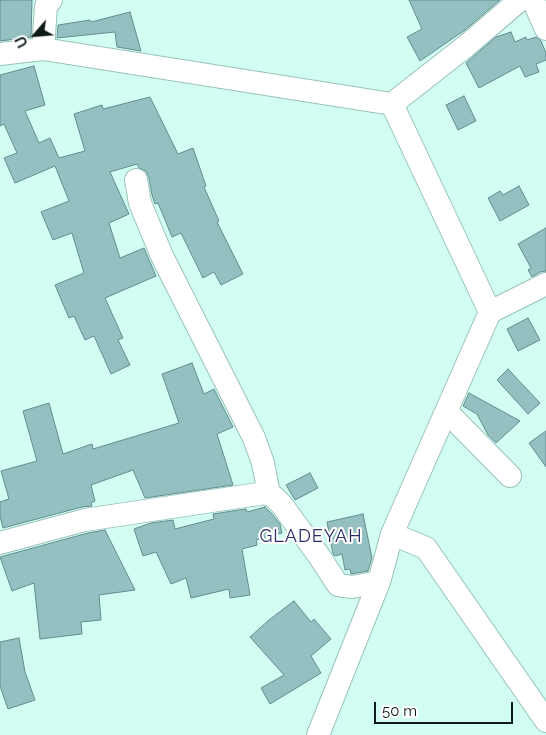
<!DOCTYPE html>
<html>
<head>
<meta charset="utf-8">
<style>
	body { margin:0 }
	#map { position:relative; width:546px; height:735px; overflow:hidden; background:#d2fdf3; font-family:Raleway,sans-serif }
	canvas { display:block }
	.north { position:absolute; left:10px; top:10px; width:50px; height:50px; -webkit-text-stroke:4px #fff; paint-order:stroke; rotate:243deg; font-size:14px; font-weight:700; line-height:20px; text-align:center; color:#0b1b18 }
	.north::after { content:''; display:block; margin:auto; width:18px; height:22px; background:#0b1b18; clip-path:polygon(50% 0,100% 100%,50% 72%,0 100%) }
	.scale { position:absolute; left:374px; top:702px; width:139px; height:22px; box-sizing:border-box; border:2px solid #0b1b18; border-top:0; padding-left:6px; font-size:15px; line-height:18px; white-space:nowrap; color:#0b1b18; -webkit-text-stroke:4px #fff; paint-order:stroke }
</style>
</head>
<body>
<div id="map">
<canvas width="546" height="735"></canvas>
<div class="north">U</div>
<div class="scale">50 m</div>
</div>
<script>
const g = document.querySelector('canvas').getContext('2d');
g.lineJoin = 'round';
function fill(path, color) { g.fillStyle = color; g.fill(path, 'evenodd'); }
const toPath = rows => new Path2D(rows.map(r => 'M' + r).join(''));
function stroke(path, color, width, dash) { g.strokeStyle = color; g.lineWidth = width; g.lineCap = dash ? 'butt' : 'round'; g.setLineDash(dash || []); g.stroke(path); }
function write(font, color, halo, rows, align = 'center') {
  g.font = font + ' Raleway,sans-serif'; g.lineWidth = 4; g.setLineDash([]); g.textBaseline = 'middle'; g.strokeStyle = halo; g.fillStyle = color; for (const [text, x, y, turn = 0] of rows) {
    g.save(); g.translate(x, y); g.rotate((+turn || 0) * Math.PI / 180); g.textAlign = isNaN(turn) ? turn : align; if (halo) g.strokeText(text, 0, 0); g.fillText(text, 0, 0); g.restore();
  }
}
const building = toPath([
	[0,0,32,0,31,37,0,41,0,0],
	[409,0,500,0,465,30,420,61,407,37,422,29,409,0],
	[130,12,141,51,117,47,115,32,57,38,58,25,90,20,91,22,130,12],
	[511,32,515,42,526,37,527,40,536,37,541,41,546,53,546,60,536,64,539,72,525,77,520,66,479,88,466,63,496,37,511,32],
	[34,66,45,105,25,111,39,143,50,138,59,158,85,151,74,114,102,105,103,109,150,97,178,154,193,148,206,186,204,187,219,221,217,222,243,274,221,285,214,272,203,278,181,233,172,237,158,203,155,204,152,195,149,178,146,171,139,168,137,164,110,172,129,214,109,223,120,258,144,248,156,276,105,298,123,338,118,340,130,365,111,374,94,336,85,340,74,316,69,318,55,285,84,273,72,233,53,240,41,212,69,201,55,166,15,183,4,158,17,153,4,124,0,126,0,75,34,66],
	[464,96,476,121,458,130,446,105,464,96],
	[519,186,529,205,500,221,488,198,500,191,503,195,519,186],
	[546,228,546,271,540,272,532,277,528,270,531,268,518,244,546,228],
	[528,318,540,340,518,351,507,329,528,318],
	[192,363,204,394,214,389,233,427,217,434,233,485,145,498,133,470,91,485,95,501,91,503,92,506,82,507,3,528,0,516,0,502,9,499,1,471,37,461,23,411,49,403,63,454,92,444,93,449,179,423,162,374,192,363],
	[508,369,540,403,528,414,497,380,508,369],
	[469,393,520,421,496,443,488,435,477,414,463,406,469,393],
	[546,431,546,467,529,443,546,431],
	[310,473,318,488,295,500,286,485,310,473],
	[265,507,272,514,280,524,282,533,256,540,257,545,242,549,250,595,230,598,229,589,191,598,186,578,171,584,156,552,143,556,134,529,151,523,173,520,175,529,214,519,213,514,246,509,247,512,265,507],
	[363,514,372,558,368,571,351,574,350,569,345,570,342,554,335,556,333,554,327,522,363,514],
	[105,530,135,590,99,595,101,620,81,622,82,634,40,639,34,583,12,591,0,557,88,533,105,530],
	[294,601,311,622,314,619,331,639,311,656,321,673,270,704,261,688,284,675,250,637,269,620,294,601],
	[19,638,25,672,35,700,8,709,0,686,0,642,19,638]
]);
const minor = toPath([
	[533,0,546,29],
	[43,49,46,6,51,0],
	[0,54,43,49,392,104,490,312],
	[392,104,466,46,520,0],
	[136,180,140,203,162,256,254,438,263,463,269,494],
	[447,412,510,476],
	[392,534,426,548,546,721],
	[0,543,85,520,265,493,274,497,282,505,319,556,338,585,352,587,379,582],
	[318,735,379,582,392,534,490,312,546,284]
]);
const quarterNames = [
	["GLADEYAH",311,537]
];
fill(building, '#94c0c1');
stroke(building, '#628d8f', 1);
stroke(minor, '#99c3ba', 24);
stroke(minor, '#fff', 22);
g.letterSpacing = '1px';
write('18px', '#282b65', '#fff', quarterNames);
g.letterSpacing = '0px';
</script>
</body>
</html>
